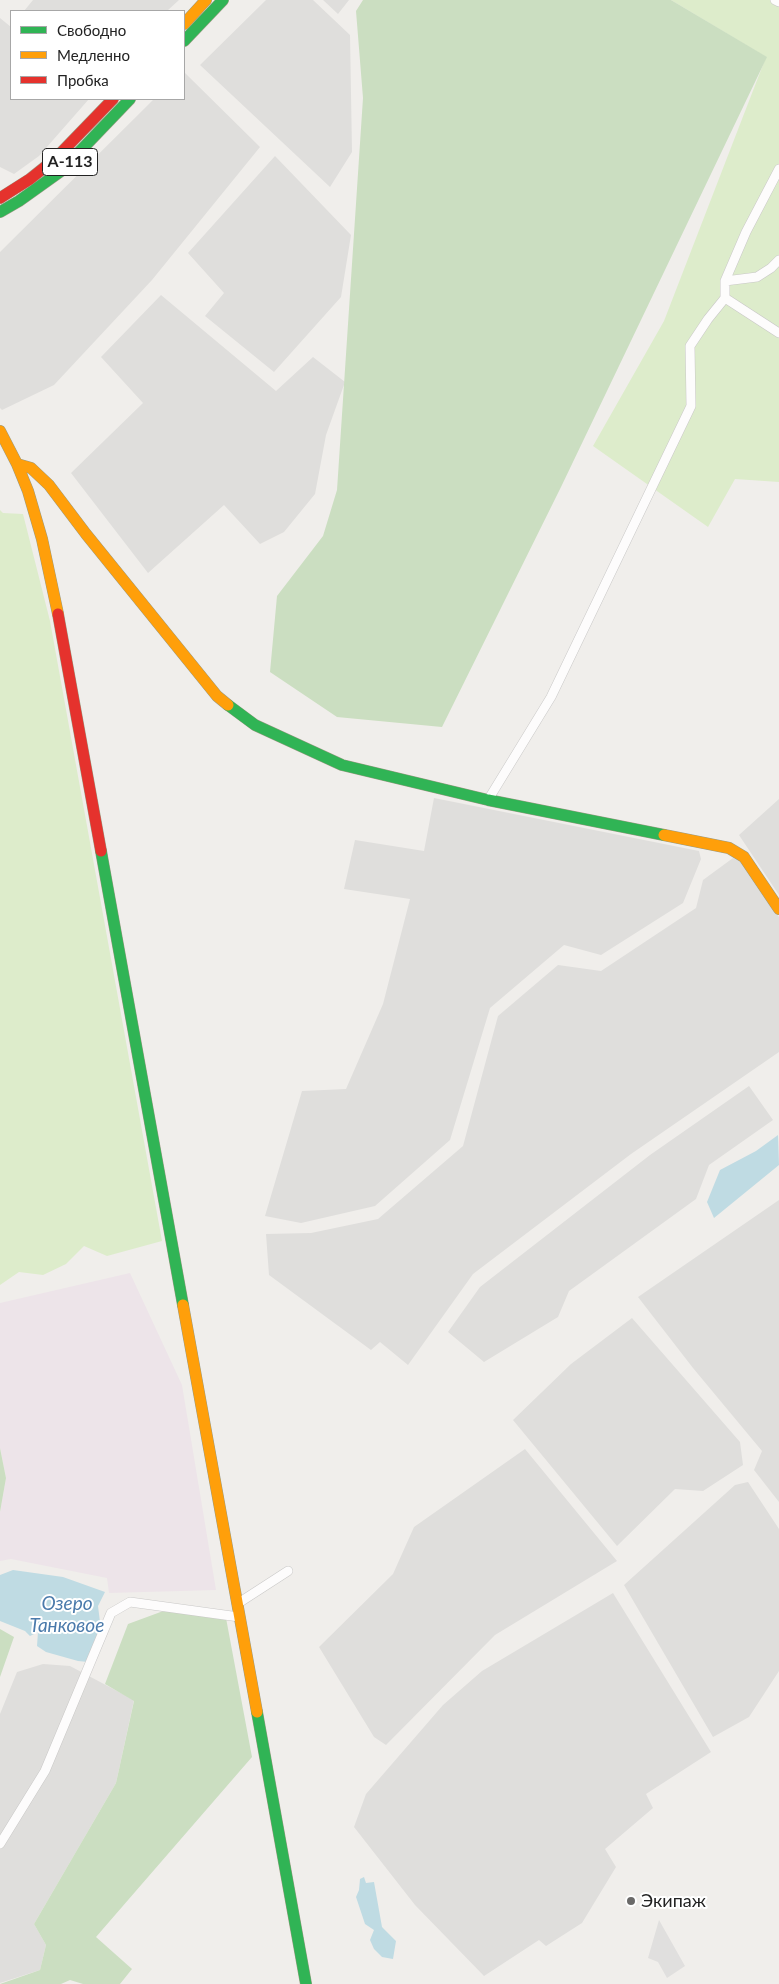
<!DOCTYPE html>
<html>
<head>
<meta charset="utf-8">
<style>
	body { margin:0 }
	#map { position:relative; width:779px; height:1984px; overflow:hidden; background:#f0eeeb; font-family:Lato,sans-serif }
	canvas { display:block }
	.legend { position:absolute; left:10px; top:10px; width:175px; height:90px; box-sizing:border-box; background:#fff; border:1px solid #a7a7a7; margin:0; padding:6px 9px; list-style:none; font-size:15px; color:#222 }
	.legend li { display:flex; align-items:center; gap:10px; height:25px }
	.legend b { width:25px; border:1px solid #a7a7a7 }
</style>
</head>
<body>
<div id="map">
<canvas width="779" height="1984"></canvas>
<ul class="legend">
<li><b style="height:6px;background:#30b455"></b>Свободно</li>
<li><b style="height:6px;background:#ff9f0a"></b>Медленно</li>
<li><b style="height:6px;background:#e5322d"></b>Пробка</li>
</ul>
</div>
<script>
const g = document.querySelector('canvas').getContext('2d');
g.lineJoin = 'round';
function fill(path, color) { g.fillStyle = color; g.fill(path, 'evenodd'); }
const toPath = rows => new Path2D(rows.map(r => 'M' + r).join(''));
function stroke(path, color, width, dash) { g.strokeStyle = color; g.lineWidth = width; g.lineCap = dash ? 'butt' : 'round'; g.setLineDash(dash || []); g.stroke(path); }
function write(font, color, halo, rows, align = 'center') {
  g.font = font + ' Lato,sans-serif'; g.lineWidth = 4; g.setLineDash([]); g.textBaseline = 'middle'; g.strokeStyle = halo; g.fillStyle = color; for (const [text, x, y, turn = 0] of rows) {
    g.save(); g.translate(x, y); g.rotate((+turn || 0) * Math.PI / 180); g.textAlign = isNaN(turn) ? turn : align; if (halo) g.strokeText(text, 0, 0); g.fillText(text, 0, 0); g.restore();
  }
}
const residential = toPath([
	[33,0,179,0,167,11,24,11],
	[266,0,313,0,350,35,352,152,330,187,200,65],
	[323,0,349,0,338,14],
	[0,18,11,27,11,99,89,99,39,156,14,174,0,167],
	[184,72,260,147,152,280,54,385,2,410,0,408,0,252,154,99,184,99],
	[275,156,351,235,341,297,274,372,205,316,224,293,188,253],
	[161,295,276,391,313,357,345,382,326,435,315,494,284,532,260,544,224,505,148,573,71,473,143,403,101,357],
	[434,798,699,851,701,859,683,903,601,955,564,945,490,1008,450,1140,375,1206,301,1223,265,1216,302,1091,346,1089,383,1004,410,899,344,889,355,840,424,851],
	[779,799,779,895,739,835],
	[733,858,741,862,779,917,779,1052,631,1154,473,1274,408,1365,380,1342,371,1350,269,1275,266,1234,311,1233,378,1219,463,1146,498,1016,558,965,601,971,696,908,703,880],
	[749,1086,773,1120,709,1165,696,1199,569,1291,558,1317,484,1362,448,1332,480,1287,650,1155],
	[779,1200,779,1502,754,1470,762,1451,693,1368,638,1297],
	[632,1318,740,1442,743,1465,703,1491,675,1489,617,1546,513,1420,571,1364],
	[525,1449,617,1561,495,1635,386,1745,374,1737,319,1647,393,1574,414,1527],
	[748,1482,779,1529,779,1671,749,1717,713,1737,624,1585,735,1485],
	[613,1593,711,1752,646,1794,653,1808,605,1849,616,1867,582,1923,546,1946,539,1940,484,1976,415,1905,354,1827,366,1794,443,1705,482,1671],
	[43,1664,70,1666,134,1700,116,1783,34,1924,46,1945,40,1970,0,1983,0,1714,17,1672]
]);
const industrial = toPath([
	[130,1273,182,1385,216,1590,109,1593,107,1578,11,1559,0,1561,0,1512,6,1478,0,1448,0,1303]
]);
const grass = toPath([
	[671,0,779,0,779,482,735,479,708,527,593,446,664,321,766,57],
	[0,510,3,513,23,514,50,621,162,1241,107,1256,84,1246,66,1264,43,1275,19,1272,0,1285]
]);
const forest = toPath([
	[363,0,671,0,767,57,561,487,442,727,337,717,270,672,277,596,323,536,337,490,363,98,356,11],
	[0,1448,6,1478,0,1512],
	[166,1610,226,1618,252,1757,96,1937,132,1969,120,1984,83,1984,70,1980,61,1984,0,1984,40,1970,46,1945,34,1924,116,1783,134,1701,105,1684,128,1624],
	[0,1629,14,1637,0,1677]
]);
const parking = toPath([
	[659,1920,685,1966,667,1978,658,1962,648,1958]
]);
const water = toPath([
	[778,1135,779,1165,714,1218,707,1202,720,1170,756,1151],
	[13,1570,63,1577,105,1592,98,1606,101,1630,88,1662,78,1661,46,1652,37,1646,38,1632,30,1636,25,1631,0,1621,0,1575],
	[364,1877,366,1883,374,1882,382,1927,396,1941,393,1959,382,1957,374,1949,370,1940,374,1930,365,1924,356,1897,359,1890,360,1879]
]);
const street = toPath([
	[775,0,779,2],
	[725,281,757,277,771,268,779,260],
	[725,298,779,333],
	[488,800,551,697,691,406,690,346,708,319,725,298,725,281,746,232,779,169],
	[237,1604,288,1571],
	[0,1844,45,1771,111,1613,130,1602,239,1617]
]);
const fast = toPath([
	[184,41,223,0],
	[0,212,19,201,61,171,130,99],
	[228,705,255,725,342,765,488,800,664,835],
	[101,851,183,1305],
	[257,1712,306,1984]
]);
const slow = toPath([
	[184,24,206,0],
	[0,431,17,464,28,491,42,539,58,614],
	[17,464,31,468,49,485,86,534,217,696,228,705],
	[664,835,729,848,744,857,779,909],
	[183,1305,257,1712]
]);
const jam = toPath([
	[0,198,30,179,55,159,113,99],
	[58,614,101,851]
]);
const markers = [
	[631,1901,5,"#6a6968"]
];
const shields = [
	[70,162,55]
];
const shieldNames = [
	["А-113",70,162]
];
const poiNames = [
	["Экипаж",641,1901]
];
const waterNames = [
	["Озеро",67,1604],
	["Танковое",67,1626]
];
fill(residential, '#dfdedc');
fill(industrial, '#ede4e9');
fill(grass, '#ddeccb');
fill(forest, '#cbdec1');
fill(parking, '#e0dfde');
fill(water, '#bfdbe3');
stroke(street, '#c9c8c7', 10);
stroke(fast, '#999a82', 12);
stroke(slow, '#999a82', 12);
stroke(jam, '#999a82', 12);
stroke(street, '#fdfcfc', 9);
stroke(fast, '#30b455', 11);
stroke(slow, '#ff9f0a', 11);
stroke(jam, '#e5322d', 11);
for (const [x, y, r, color] of markers) { const dot = new Path2D(); dot.arc(x, y, r, 0, 2 * Math.PI); g.fillStyle = color; g.fill(dot); stroke(dot, '#fff', 2); }
for (const [x, y, w] of shields) { const box = new Path2D(); box.roundRect(x - w / 2, y - 13.5, w, 27, 4); g.fillStyle = '#fff'; g.fill(box); stroke(box, '#222', 1); }
write('bold 16px', '#222', null, shieldNames);
write('18px', '#222', '#fff', poiNames, 'left');
write('italic 19px', '#4a7aab', '#fff', waterNames);
</script>
</body>
</html>
